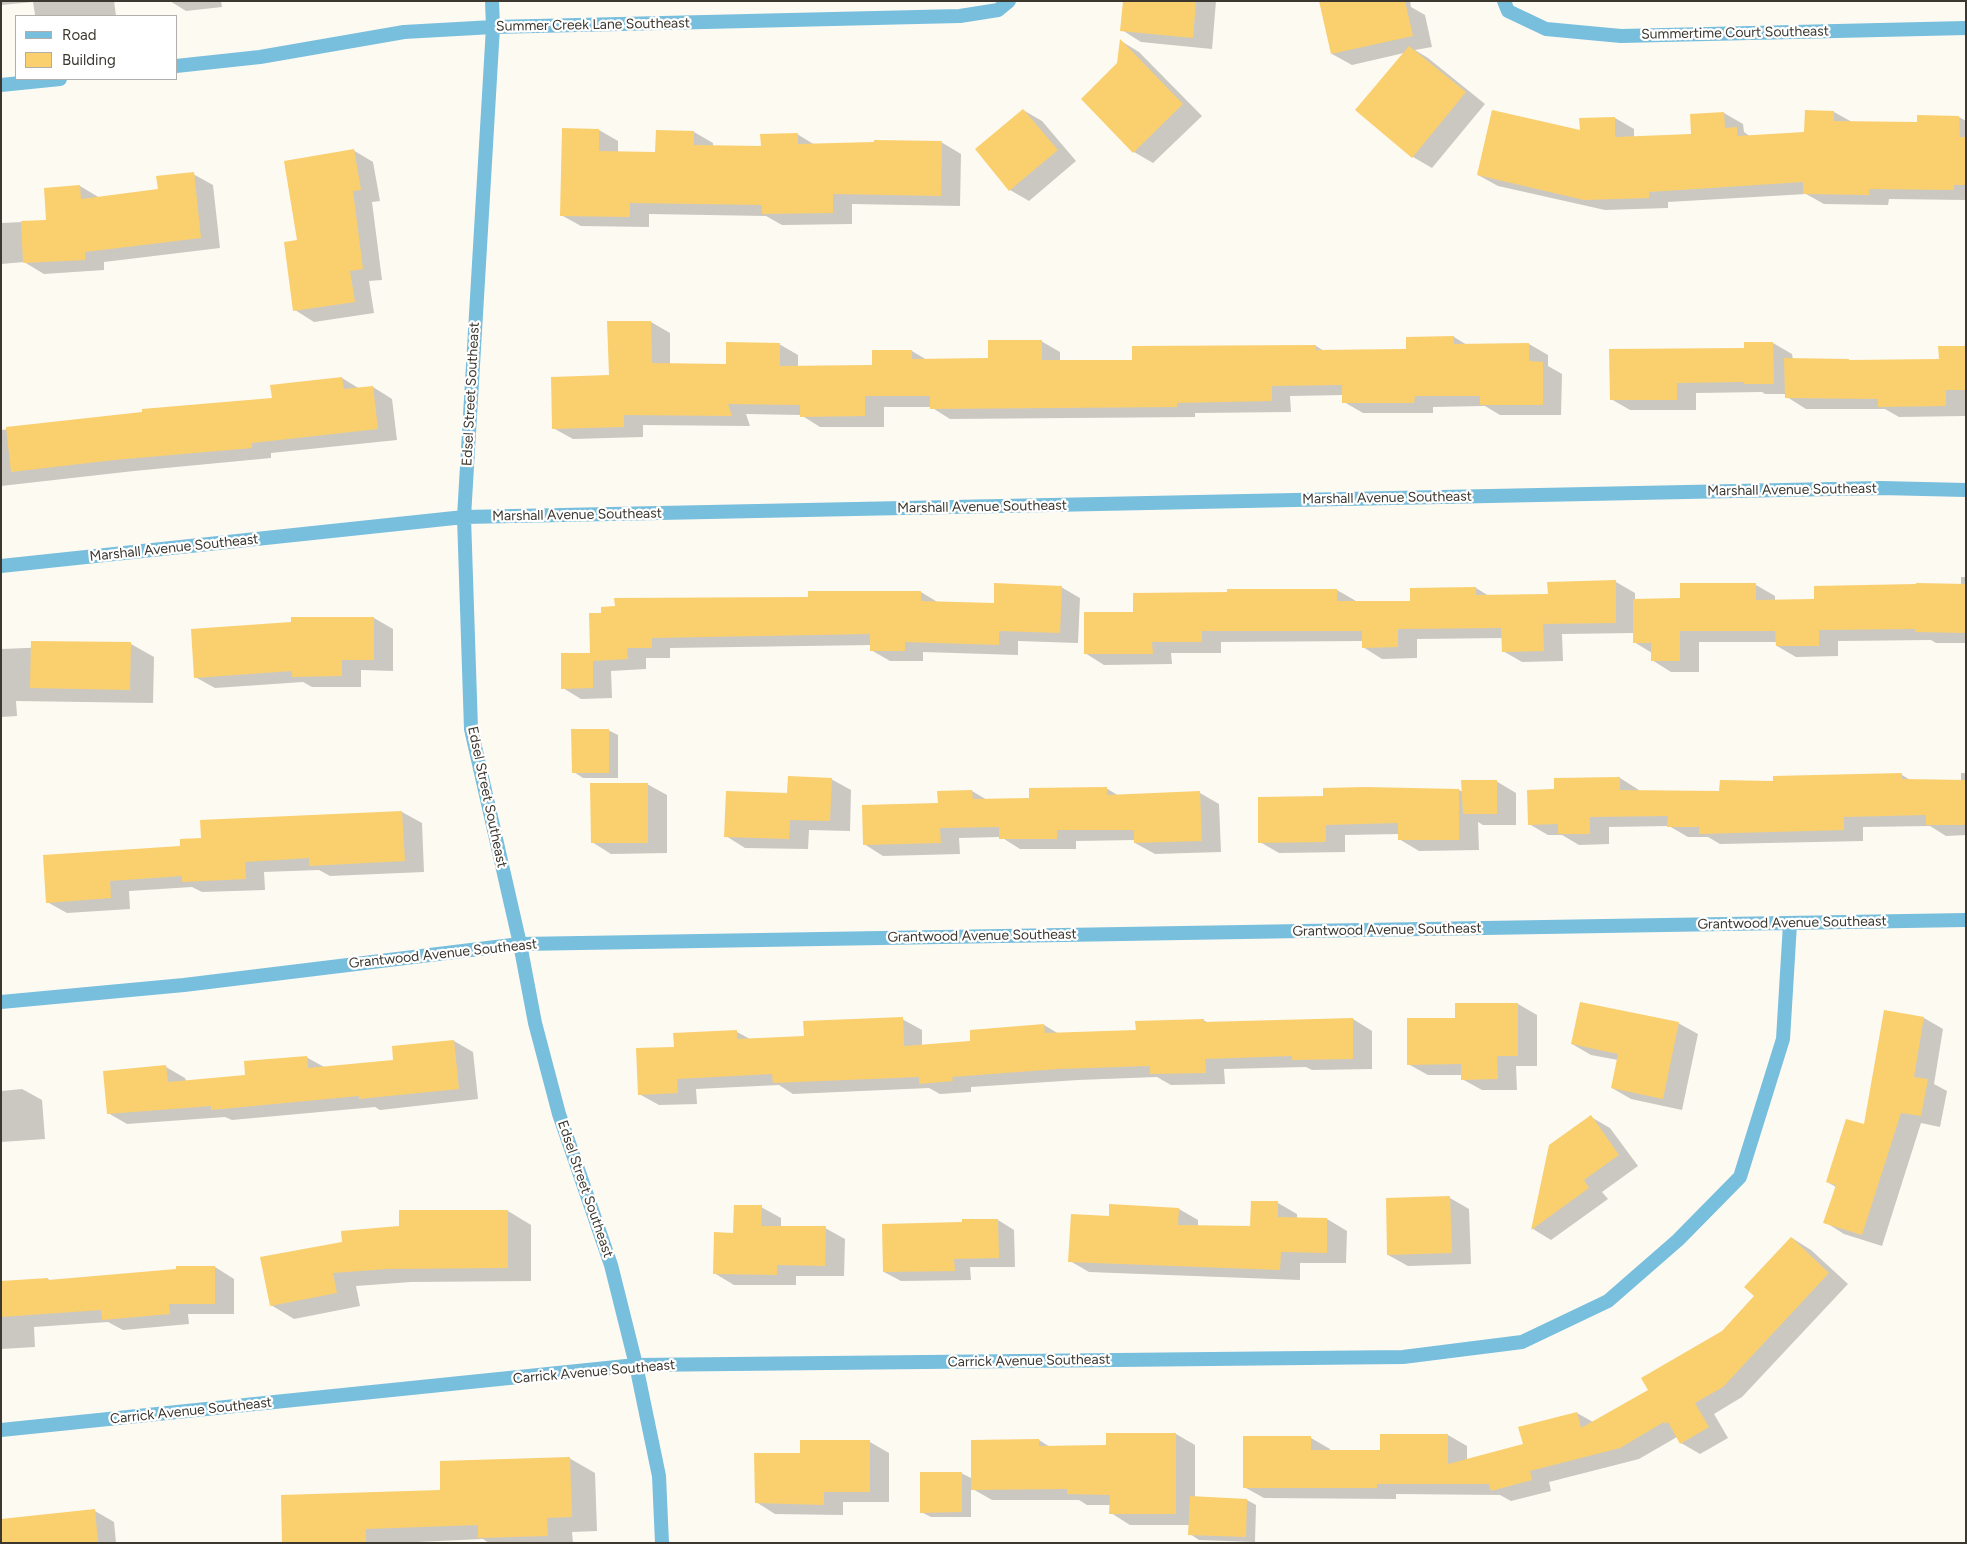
<!DOCTYPE html>
<html>
<head>
<meta charset="utf-8">
<style>
	body { margin:0 }
	#map { position:relative; width:1967px; height:1544px; overflow:hidden; background:#fdfaf2; font-family:Figtree,sans-serif }
	canvas { display:block }
	.frame { position:absolute; inset:0; border:2px solid #3c3830; pointer-events:none }
	.legend { position:absolute; left:15px; top:15px; width:162px; height:65px; box-sizing:border-box; background:#fff; border:1px solid #b1afac; margin:0; padding:6px 9px; list-style:none; font-size:15px; color:#3c3830 }
	.legend li { display:flex; align-items:center; gap:10px; height:25px }
	.legend b { width:25px; border:1px solid #b1afac }
</style>
</head>
<body>
<div id="map">
<canvas width="1967" height="1544"></canvas>
<div class="frame"></div>
<ul class="legend">
<li><b style="height:6px;background:#78bedd"></b>Road</li>
<li><b style="height:14px;background:#facf6e"></b>Building</li>
</ul>
</div>
<script>
const g = document.querySelector('canvas').getContext('2d');
g.lineJoin = 'round';
function fill(path, color) { g.fillStyle = color; g.fill(path, 'evenodd'); }
const toPath = rows => new Path2D(rows.map(r => 'M' + r).join(''));
function stroke(path, color, width, dash) { g.strokeStyle = color; g.lineWidth = width; g.lineCap = dash ? 'butt' : 'round'; g.setLineDash(dash || []); g.stroke(path); }
function write(font, color, halo, rows, align = 'center') {
  g.font = font + ' Figtree,sans-serif'; g.lineWidth = 4.5; g.setLineDash([]); g.textBaseline = 'middle'; g.strokeStyle = halo; g.fillStyle = color; for (const [text, x, y, turn = 0] of rows) {
    g.save(); g.translate(x, y); g.rotate((+turn || 0) * Math.PI / 180); g.textAlign = isNaN(turn) ? turn : align; if (halo) g.strokeText(text, 0, 0); g.fillText(text, 0, 0); g.restore();
  }
}
const shadow = toPath([
	[1,1,114,1,116,16,37,16,35,15,33,2,1,5],
	[170,1,221,1,222,7,186,11],
	[1125,1,1216,1,1212,49,1141,42,1122,30],
	[1320,1,1410,1,1411,7,1425,15,1432,47,1415,50,1428,58,1485,104,1432,168,1413,157,1404,53,1352,65,1332,54],
	[1121,41,1139,52,1202,116,1153,163,1134,152,1119,64],
	[1023,110,1042,121,1076,161,1029,201,1010,190],
	[1834,112,1852,122,1918,123,1918,116,1959,117,1966,121,1966,200,1889,199,1888,205,1824,204,1806,194,1668,202,1668,208,1605,210,1498,186,1478,175,1615,118,1634,129,1634,137,1693,135,1724,113,1743,124,1744,132,1751,137,1805,133],
	[599,130,618,141,618,153,656,153,694,132,713,143,713,146,762,147,797,134,815,145,941,142,961,154,960,206,852,204,852,224,782,225,766,216,649,214,649,227,581,226,561,215],
	[353,150,373,162,380,201,372,202,382,280,369,281,374,313,314,322,295,310],
	[193,174,213,185,220,248,104,262,104,270,44,274,24,262,1,264,1,223,47,221,80,186,100,198,159,190],
	[651,322,670,333,670,365,727,365,779,344,798,355,798,367,873,366,912,351,927,360,989,360,1041,341,1060,352,1060,362,1133,361,1316,346,1324,351,1407,350,1454,337,1467,345,1529,344,1548,355,1548,366,1562,374,1561,415,1500,415,1485,406,1433,407,1433,413,1363,413,1344,402,1344,395,1290,396,1291,412,1195,413,1195,417,950,419,931,407,884,407,884,427,820,427,801,415,746,414,750,426,643,425,643,437,573,439,553,428,610,376],
	[1773,343,1792,354,1793,360,1849,360,1852,362,1940,361,1966,347,1965,416,1899,417,1885,409,1806,409,1787,397,1787,394,1765,394,1762,392,1696,393,1696,410,1630,410,1611,399,1746,349],
	[342,378,360,389,373,387,392,399,397,440,271,453,271,458,134,471,1,486,1,430,273,399],
	[1961,577,1966,577,1966,643,1936,643,1931,640,1838,641,1838,656,1796,657,1777,646,1777,642,1699,642,1699,672,1671,672,1652,660,1652,653,1634,642,1634,633,1562,634,1563,661,1522,662,1503,651,1503,638,1417,639,1417,658,1382,659,1363,647,1363,641,1221,642,1221,653,1171,653,1172,664,1104,665,1085,653,1134,614,1337,590,1356,601,1412,602,1476,588,1489,596,1549,595,1616,582,1635,593,1635,600,1681,600,1756,585,1775,596,1775,601,1816,600,1961,585],
	[1061,587,1080,598,1078,643,1018,641,1018,655,923,652,923,661,890,661,871,650,872,645,670,648,670,658,646,658,646,669,611,671,612,698,581,699,563,688,592,654,590,615,810,599,810,592,921,592,939,603,995,604],
	[374,618,393,629,393,671,361,670,361,687,312,687,303,682,215,688,195,677],
	[131,644,154,657,153,703,16,701,17,716,1,717,1,649],
	[608,730,618,735,618,778,583,778,574,772],
	[1961,773,1966,773,1966,835,1946,836,1930,826,1863,827,1863,841,1720,844,1708,837,1688,837,1669,826,1609,827,1609,844,1579,845,1562,835,1548,835,1529,824,1556,791,1620,778,1639,790,1639,791,1721,793,1774,782,1902,775,1912,781,1961,781],
	[831,779,851,790,850,831,809,830,808,849,745,848,726,836,788,794],
	[1496,781,1516,793,1516,825,1483,825,1478,822,1479,850,1419,851,1399,839,1399,834,1345,835,1345,852,1279,853,1260,842,1324,797,1459,790,1463,792],
	[647,784,667,795,667,853,611,854,592,842],
	[1106,788,1119,796,1200,793,1219,804,1221,852,1155,854,1135,843,1135,840,1076,841,1076,849,1020,849,1001,837,959,838,960,854,883,856,864,844,939,804,972,791,987,800,1030,799],
	[402,812,422,823,424,872,330,876,319,870,264,872,265,890,202,892,192,887,129,891,130,909,67,913,47,902,202,839,201,821],
	[1518,1004,1537,1015,1537,1066,1516,1066,1517,1090,1482,1090,1462,1079,1462,1075,1428,1075,1408,1064,1456,1019],
	[1924,1018,1943,1029,1934,1084,1947,1091,1940,1127,1921,1123,1882,1246,1844,1234,1825,1222,1836,1187,1827,1182,1865,1126],
	[902,1019,922,1030,922,1046,972,1042,1044,1025,1059,1034,1137,1032,1203,1020,1209,1023,1353,1019,1372,1031,1372,1069,1312,1070,1306,1067,1224,1069,1225,1084,1171,1085,1157,1077,1078,1080,971,1087,971,1092,940,1094,929,1088,793,1094,779,1085,696,1089,697,1104,659,1105,639,1094,675,1048,737,1032,750,1039,806,1037],
	[1678,1023,1698,1034,1682,1110,1631,1099,1612,1088,1618,1060,1591,1055,1572,1044],
	[454,1041,473,1052,478,1099,380,1110,375,1107,232,1120,225,1117,127,1124,108,1113,166,1067,185,1078,186,1081,247,1076,306,1057,326,1068,395,1061],
	[22,1089,42,1100,45,1139,1,1142,1,1091],
	[1591,1117,1610,1128,1638,1166,1602,1192,1608,1199,1551,1240,1533,1229,1550,1146],
	[1450,1198,1469,1209,1471,1264,1408,1266,1388,1255],
	[1278,1203,1297,1214,1297,1219,1327,1219,1347,1231,1346,1263,1300,1263,1300,1280,1089,1272,1070,1261,1110,1217,1179,1209,1198,1220,1198,1226,1251,1227],
	[761,1207,781,1218,781,1227,825,1228,845,1239,844,1276,796,1276,796,1285,734,1285,714,1273],
	[508,1211,531,1225,531,1281,411,1282,356,1286,360,1306,294,1319,271,1305,343,1243,400,1227],
	[998,1220,1014,1230,1015,1267,970,1267,971,1280,901,1281,884,1272,963,1224],
	[1792,1238,1811,1250,1848,1284,1742,1397,1714,1414,1728,1438,1700,1454,1681,1443,1677,1437,1639,1459,1549,1482,1551,1491,1511,1501,1500,1495,1396,1494,1396,1499,1264,1498,1244,1487,1311,1438,1330,1449,1330,1451,1381,1451,1448,1435,1467,1446,1467,1460,1524,1445,1577,1413,1593,1422,1650,1390,1723,1332,1756,1296],
	[215,1267,234,1279,234,1314,188,1314,189,1324,123,1330,108,1322,34,1327,35,1347,1,1349,1,1282,48,1279,51,1281],
	[1176,1434,1195,1445,1195,1498,1247,1500,1256,1505,1255,1542,1199,1540,1190,1534,1190,1525,1130,1525,1111,1513,1111,1505,1087,1505,1079,1500,992,1500,971,1488,971,1517,931,1517,921,1512,961,1473,973,1479,1039,1440,1050,1447,1108,1447],
	[870,1442,889,1453,889,1502,843,1502,843,1515,775,1514,756,1502,801,1454],
	[569,1458,595,1473,597,1531,572,1532,573,1543,489,1543,483,1539,395,1543,283,1543],
	[95,1511,114,1522,116,1543,1,1543]
]);
const building = toPath([
	[1123,1,1196,1,1193,38,1120,31],
	[1319,1,1405,1,1413,36,1331,54],
	[1120,39,1183,104,1133,153,1081,99,1117,63],
	[1409,46,1466,92,1412,158,1355,110],
	[1023,109,1058,150,1009,191,975,149],
	[1492,110,1580,130,1579,118,1615,117,1615,137,1691,134,1690,114,1724,112,1725,128,1737,127,1737,136,1804,132,1805,110,1834,111,1834,121,1917,122,1917,115,1959,116,1960,137,1966,137,1966,185,1954,185,1954,190,1869,189,1869,195,1803,194,1803,182,1649,192,1649,198,1584,200,1477,175],
	[562,128,599,129,599,151,655,152,656,130,694,131,694,145,761,146,760,134,798,133,798,144,874,142,874,140,942,141,941,196,833,194,833,213,762,214,762,205,630,203,630,217,560,216],
	[354,149,361,190,353,191,363,269,350,271,355,302,293,311,284,242,297,240,284,161],
	[194,172,201,238,85,252,85,260,23,263,21,221,46,220,44,188,80,185,81,199,158,189,156,176],
	[607,321,651,321,652,363,726,364,726,342,780,343,780,366,872,365,872,350,912,350,912,359,988,358,988,340,1042,340,1042,360,1132,360,1132,346,1316,345,1316,350,1406,349,1406,337,1454,336,1454,344,1529,343,1529,361,1543,362,1543,405,1480,405,1480,396,1415,396,1414,403,1342,403,1342,385,1272,386,1272,401,1177,403,1177,407,930,409,930,396,865,396,865,416,800,417,800,405,728,404,732,416,624,415,624,427,552,429,551,377,609,375],
	[1744,342,1773,342,1774,384,1744,384,1744,382,1677,383,1677,400,1610,400,1609,349,1744,348],
	[1938,346,1966,346,1966,390,1946,390,1946,406,1878,407,1878,399,1785,398,1784,358,1849,359,1849,360,1939,359],
	[342,377,344,389,373,386,378,429,252,443,252,448,114,460,11,472,6,427,142,412,142,409,272,398,270,385],
	[1616,580,1616,623,1543,624,1544,651,1502,652,1501,628,1398,629,1398,647,1362,648,1362,631,1202,631,1202,642,1152,642,1153,654,1084,654,1084,612,1133,612,1133,593,1227,592,1227,589,1337,589,1337,601,1410,601,1410,588,1476,587,1476,595,1548,594,1547,582],
	[994,583,1062,586,1060,633,999,631,999,645,905,642,905,651,870,651,870,634,652,638,652,648,627,648,628,659,593,661,593,688,561,689,561,653,590,653,589,613,601,613,601,607,615,606,614,598,808,597,808,591,921,591,921,601,994,603],
	[1680,583,1756,583,1756,600,1814,599,1814,586,1916,584,1916,583,1966,584,1966,633,1915,632,1915,629,1819,630,1819,646,1776,646,1775,631,1680,631,1680,661,1651,661,1651,643,1633,643,1633,599,1680,598],
	[291,617,374,617,374,660,342,660,342,676,292,677,292,671,194,678,191,629,291,622],
	[31,641,131,642,130,690,30,688],
	[571,729,609,729,609,773,572,773],
	[1902,773,1902,779,1966,780,1966,825,1926,825,1926,815,1844,817,1844,830,1699,834,1699,827,1667,827,1668,816,1590,817,1590,834,1558,834,1558,824,1528,825,1527,790,1554,789,1554,778,1620,777,1620,790,1719,791,1720,780,1773,781,1773,776],
	[788,776,832,778,830,821,790,820,789,839,724,837,726,791,787,793],
	[1461,780,1497,780,1497,814,1463,814],
	[590,783,648,783,648,843,591,843],
	[1107,787,1107,795,1200,791,1202,841,1134,843,1134,830,1057,830,1057,839,999,839,999,827,940,828,941,843,863,845,862,805,938,803,937,791,972,790,973,799,1029,798,1029,788],
	[1365,787,1459,789,1459,840,1398,840,1398,823,1326,825,1326,842,1258,843,1258,797,1323,796,1323,788],
	[402,811,405,861,309,866,309,858,245,862,246,879,182,882,182,876,110,881,111,898,46,903,43,855,180,846,180,839,201,838,200,820],
	[1580,1002,1679,1022,1663,1099,1611,1088,1618,1054,1571,1044],
	[1455,1003,1518,1003,1518,1056,1497,1056,1498,1079,1461,1080,1461,1064,1407,1065,1407,1018,1455,1018],
	[1884,1010,1924,1017,1914,1077,1928,1079,1921,1116,1901,1113,1862,1235,1823,1223,1836,1185,1826,1182,1846,1119,1864,1124],
	[903,1017,904,1046,970,1041,970,1030,1044,1024,1045,1033,1136,1030,1135,1021,1204,1019,1204,1022,1353,1018,1353,1059,1292,1060,1292,1056,1205,1059,1206,1073,1150,1074,1150,1066,1058,1069,952,1077,953,1081,919,1084,919,1077,773,1083,772,1074,677,1079,678,1093,638,1095,636,1048,674,1047,673,1033,737,1030,737,1039,804,1036,803,1021],
	[454,1040,459,1089,359,1099,359,1096,211,1110,211,1106,107,1114,103,1071,166,1065,168,1082,245,1075,244,1061,307,1056,308,1068,393,1060,392,1046],
	[1591,1115,1619,1155,1584,1180,1589,1188,1531,1230,1549,1145],
	[1450,1196,1452,1253,1387,1255,1386,1198],
	[1251,1201,1278,1201,1278,1217,1327,1218,1327,1253,1281,1252,1280,1270,1068,1262,1071,1214,1109,1216,1109,1204,1179,1208,1178,1225,1250,1226],
	[734,1205,762,1205,761,1226,826,1226,825,1266,777,1265,777,1275,713,1274,714,1232,733,1233],
	[399,1210,508,1210,508,1268,387,1269,333,1273,337,1293,270,1306,260,1257,342,1242,341,1231,399,1226],
	[962,1219,998,1219,999,1258,954,1259,955,1271,883,1272,882,1224,962,1222],
	[1791,1237,1829,1273,1723,1387,1695,1403,1709,1427,1680,1444,1668,1422,1665,1424,1664,1422,1620,1448,1530,1471,1532,1480,1491,1491,1489,1484,1377,1484,1377,1488,1243,1488,1243,1436,1311,1436,1311,1450,1380,1450,1380,1434,1448,1434,1448,1464,1523,1444,1518,1427,1577,1412,1581,1428,1648,1390,1641,1378,1722,1331,1754,1296,1744,1287],
	[176,1266,215,1266,215,1304,169,1304,170,1314,102,1320,101,1310,1,1317,1,1281,48,1278,48,1280,176,1269],
	[1106,1433,1176,1433,1176,1514,1109,1514,1110,1495,1067,1494,1067,1489,971,1490,971,1440,1039,1439,1039,1446,1106,1445],
	[800,1440,870,1440,870,1492,824,1492,824,1505,755,1503,754,1453,800,1453],
	[570,1457,572,1517,547,1518,548,1536,478,1538,478,1525,366,1529,366,1543,282,1543,281,1495,440,1490,440,1461],
	[920,1472,962,1472,962,1512,920,1513],
	[1190,1496,1247,1499,1246,1537,1188,1535],
	[95,1509,98,1543,1,1543,1,1519]
]);
const minor = toPath([
	[492,1,493,27,464,517,471,729,520,944,535,1023,559,1114,611,1265,636,1365,659,1476,662,1543],
	[1504,1,1508,11,1546,29,1621,36,1966,28],
	[176,66,260,57,404,32,493,27,960,16,998,10,1009,1],
	[1,85,60,79],
	[1,566,464,517,1881,488,1966,490],
	[1,1002,184,985,520,944,1966,920],
	[1,1430,636,1365,1403,1357,1522,1342,1608,1301,1678,1240,1740,1177,1783,1039,1790,924]
]);
const streetNames = [
	["Summer Creek Lane Southeast",593,25,-1],
	["Summertime Court Southeast",1735,33,-1],
	["Edsel Street Southeast",471,394,-87],
	["Marshall Avenue Southeast",1792,490,-1],
	["Marshall Avenue Southeast",1387,498,-1],
	["Marshall Avenue Southeast",982,507,-1],
	["Marshall Avenue Southeast",577,515,-1],
	["Marshall Avenue Southeast",174,548,-6],
	["Edsel Street Southeast",487,797,78],
	["Grantwood Avenue Southeast",1792,923,-1],
	["Grantwood Avenue Southeast",1387,930,-1],
	["Grantwood Avenue Southeast",982,936,-1],
	["Grantwood Avenue Southeast",443,954,-6],
	["Edsel Street Southeast",585,1189,71],
	["Carrick Avenue Southeast",1029,1361,-1],
	["Carrick Avenue Southeast",594,1372,-5],
	["Carrick Avenue Southeast",191,1411,-6]
];
fill(shadow, '#0003');
fill(building, '#facf6e');
stroke(minor, '#78bedd', 14);
write('14px', '#3c3830', '#fff', streetNames);
</script>
</body>
</html>
